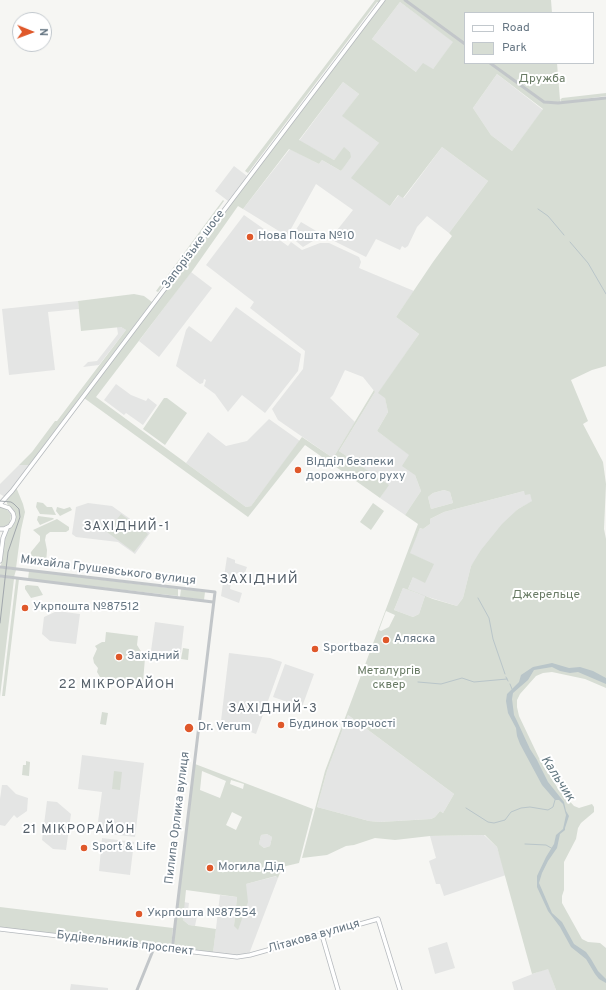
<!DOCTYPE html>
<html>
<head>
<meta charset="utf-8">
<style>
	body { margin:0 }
	#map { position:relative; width:606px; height:990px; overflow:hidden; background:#f6f6f3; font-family:Overpass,sans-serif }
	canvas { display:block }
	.legend { position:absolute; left:464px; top:12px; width:130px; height:52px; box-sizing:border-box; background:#fff; border:1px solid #c2c8cd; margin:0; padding:5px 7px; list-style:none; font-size:12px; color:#667683 }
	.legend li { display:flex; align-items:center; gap:8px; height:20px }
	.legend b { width:20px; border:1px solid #c2c8cd }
	.north { position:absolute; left:12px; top:12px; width:40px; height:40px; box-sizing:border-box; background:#fff; border:1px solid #c2c8cd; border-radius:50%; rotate:91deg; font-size:11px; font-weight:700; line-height:16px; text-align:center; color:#667683 }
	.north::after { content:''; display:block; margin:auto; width:14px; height:18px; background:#df582a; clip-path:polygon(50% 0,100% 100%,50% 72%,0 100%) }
</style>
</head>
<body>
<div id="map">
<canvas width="606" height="990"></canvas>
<ul class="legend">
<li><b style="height:5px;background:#fff"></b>Road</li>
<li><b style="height:11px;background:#d7ddd4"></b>Park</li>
</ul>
<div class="north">N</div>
</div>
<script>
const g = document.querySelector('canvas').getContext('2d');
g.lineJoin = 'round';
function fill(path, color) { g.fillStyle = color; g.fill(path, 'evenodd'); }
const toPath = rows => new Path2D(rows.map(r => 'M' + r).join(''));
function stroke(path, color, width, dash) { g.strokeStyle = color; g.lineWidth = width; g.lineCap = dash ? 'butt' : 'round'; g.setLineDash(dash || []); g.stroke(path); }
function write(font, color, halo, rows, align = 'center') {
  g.font = font + ' Overpass,sans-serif'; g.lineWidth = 4; g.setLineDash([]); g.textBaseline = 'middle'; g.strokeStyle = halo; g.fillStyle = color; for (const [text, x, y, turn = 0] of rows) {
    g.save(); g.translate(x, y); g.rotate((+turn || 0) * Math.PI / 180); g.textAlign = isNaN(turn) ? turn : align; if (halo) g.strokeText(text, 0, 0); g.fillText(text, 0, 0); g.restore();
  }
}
const built = toPath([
	[400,2,454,42,433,69,416,72,372,39],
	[497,74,543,110,512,151,491,135,473,108],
	[343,82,359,94,343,116,379,143,390,206,399,195,404,198,442,147,488,181,449,233,427,216,417,227,408,246,405,248,402,246,400,250,376,239,366,257,330,239,353,210,316,184,287,236,243,209,290,149,319,164,322,160,341,171,350,152,344,148,334,160,299,141],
	[234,166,247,176,228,201,215,191],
	[244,215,288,246,291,242,302,250,320,243,329,243,359,257,361,262,359,268,414,291,396,317,419,334,379,393,385,397,388,412,377,431,410,455,415,475,421,491,405,515,380,498,388,485,339,451,375,392,363,377,345,370,333,395,330,398,355,422,333,458,278,420,272,409,303,369,305,351,250,308,254,302,206,265],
	[301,222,323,235,303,247,291,237],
	[191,272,212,288,159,357,139,341],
	[78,301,79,309,48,312,55,370,9,375,2,309],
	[236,307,301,354,298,371,265,413,242,395,228,412,215,394,204,386,206,380,204,379,203,383,200,384,176,366,186,330,189,326,211,342],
	[117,327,121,327,126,330,99,365,83,367,88,362,97,361,118,334],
	[116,384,131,395,146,401,148,398,157,405,143,425,126,413,124,415,104,400],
	[269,419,300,441,251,506,246,507,186,463,208,432,226,446,247,441],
	[19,465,29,465,5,497,0,494,0,484],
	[444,490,450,492,453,503,431,509,428,497,433,493],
	[524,491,530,494,533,501,518,509,471,566,463,598,457,606,425,596,419,614,413,617,394,610,403,588,422,595,408,589,413,577,433,564,409,553,420,528,423,529,430,524,430,519,444,512],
	[88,503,112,506,150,533,135,554,118,542,76,537,72,534,76,507],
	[227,557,235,560,235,563,247,567,244,575,237,573,236,575,232,575,230,589,242,593,239,603,221,596],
	[57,611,80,614,76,644,50,641,42,634,44,617],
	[155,622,184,626,180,661,150,658],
	[229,653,270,658,282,662,256,734,221,721],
	[285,664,314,674,302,707,273,697],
	[348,715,454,794,443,813,440,811,435,817,431,819,380,822,369,821,317,807,327,771],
	[82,755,144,763,135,837,101,833,97,829,102,792,78,789],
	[2,785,7,785,16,794,28,798,27,811,17,818,14,815,5,826,0,825,0,799],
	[47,801,57,802,71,814,66,850,53,849,42,840],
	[267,834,272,837,270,846,264,848,259,844,261,835],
	[484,835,497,847,506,875,444,896,440,884,436,884,429,861,436,858,430,836],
	[102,838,134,842,130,875,99,871],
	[277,876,278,878,249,954,241,956,213,953,220,895,237,897,234,926,246,884],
	[184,902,189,903,188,911,195,912,197,916,195,926,189,925,183,920],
	[447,942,455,968,435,974,428,948],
	[548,968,556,990,514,990,512,982],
	[71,984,108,988,108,990,70,990]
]);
const green = toPath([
	[375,0,381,0,379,3,377,2,248,173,245,171],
	[385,0,551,0,552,13,465,13,465,63,557,63,560,100,562,98,606,93,606,96,562,102,560,100,560,103,606,98,606,366,592,370,571,380,588,421,583,424,603,462,606,484,604,529,606,539,606,688,585,679,552,672,543,673,536,676,520,694,517,700,517,707,519,716,540,760,557,787,574,806,579,808,592,804,594,807,594,812,581,823,578,828,576,839,564,862,564,890,562,896,562,903,582,939,588,942,600,943,606,948,606,990,556,990,548,969,532,974,497,847,485,835,430,836,395,840,375,838,354,845,346,846,327,855,302,858,325,771,418,524,405,515,421,491,415,475,402,466,409,455,377,431,388,412,385,398,378,393,419,334,396,317,433,262,452,236,449,233,488,181,442,147,403,198,398,195,390,206,351,178,379,143,342,116,359,94,343,82,299,140,334,160,344,147,350,152,351,157,341,171,322,160,319,164,289,149,243,209,238,206,193,270,96,397,246,507,251,506,302,437,333,458,374,390,375,392,339,451,389,485,380,498,305,445,248,517,84,398],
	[400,2,453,42,433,69,423,63,416,72,372,39],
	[497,74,543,109,512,151,491,135,473,108],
	[444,490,450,492,453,503,431,509,428,497,433,493],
	[524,491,525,495,530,494,532,501,518,509,502,524,481,550,471,566,463,598,457,606,433,599,408,589,413,577,425,583,434,564,410,553,420,528,423,529,430,524,430,519,444,512],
	[403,588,425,596,419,614,413,617,394,610],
	[386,611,395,615,389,627,381,631,379,630],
	[348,715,454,794,443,813,440,811,435,817,431,819,380,822,369,821,317,807,327,771],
	[223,200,224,201,158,292,156,291],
	[134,294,144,296,152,302,29,465,19,465,32,452,55,421,57,421,126,330,121,327,81,331,78,301],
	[164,398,167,398,187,413,165,445,143,429],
	[16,487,23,504,25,512,21,530,16,568,1,566,4,538,8,529,13,525,15,519,13,510,7,504,7,499],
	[37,502,43,503,47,507,52,507,56,515,40,514,36,507],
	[373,503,384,511,371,530,360,522],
	[0,507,6,508,11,515,10,523,3,527,0,527],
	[57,507,64,509,70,507,72,510,60,516,56,511],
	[121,514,148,534,134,552,107,532],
	[38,516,53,518,54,519,40,525,37,520],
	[57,519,69,527,69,530,66,532,50,532,46,535,45,540,47,550,46,564,44,566,39,565,32,561,30,558,31,552,40,541,40,536,33,530],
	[0,568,16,570,14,577,0,576],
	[29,571,178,589,178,596,28,579],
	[0,577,14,579,0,697],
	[16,579,19,579,5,696,2,696],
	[27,585,38,586,43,595,31,598,25,589,25,586],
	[181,589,205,592,204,600,180,597],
	[106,632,138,636,137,645,145,658,143,682,100,677,97,672,98,668,94,663,93,658,97,649,95,646,102,642,105,642],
	[183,648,189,649,188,660,181,659],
	[102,712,108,713,106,725,100,724],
	[26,761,30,762,29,776,22,775,23,765,26,765],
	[195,764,313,809,299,863,282,867,278,878,276,876,246,884,248,902,238,930,234,926,237,897,186,890,183,920,189,925,216,929,213,953,173,949],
	[202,771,226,781,220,798,200,790],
	[231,780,244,784,243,789,230,784],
	[232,812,242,817,236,830,226,825],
	[267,834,272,837,270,846,264,848,259,844,261,835],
	[114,771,122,772,120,790,112,789],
	[0,907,173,928,171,948,0,928]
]);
const water = toPath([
	[552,663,569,668,580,667,593,671,606,678,606,684,578,672,570,673,560,671,552,667,534,670,528,680,513,693,512,699,514,715,517,721,530,749,537,760,548,782,564,802,566,811,569,816,565,828,565,830,560,834,557,848,548,861,542,873,539,883,552,913,562,922,574,944,586,952,591,959,598,971,606,979,606,983,599,979,595,974,586,959,571,947,560,927,548,911,537,887,537,876,546,857,554,844,556,835,563,829,566,815,563,804,559,800,555,800,542,785,520,744,517,736,516,728,508,713,506,701,507,694,519,682,521,675,533,667]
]);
const stream = toPath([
	[538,209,548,216,564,235],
	[570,242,588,263,606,294],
	[478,598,489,618,493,639,505,674],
	[506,677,508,681],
	[418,682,441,684,462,678,474,682,507,679],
	[510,684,512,689],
	[466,808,488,822,494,823,505,820,511,812,521,808,530,807,548,810,553,807,555,800],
	[525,844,546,845,553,849]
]);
const minor = toPath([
	[405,0,465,44],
	[490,63,544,102,558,103,606,98],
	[0,567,215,592,172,950],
	[0,576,213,602],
	[137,990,154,948]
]);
const major = toPath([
	[0,504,12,491,383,0],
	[0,505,9,508,13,513,14,517,13,521,10,526,4,529,0,529],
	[0,561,3,538,7,528],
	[0,929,237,957,250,955,378,919,400,990],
	[322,935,338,990]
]);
const tram = toPath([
	[0,501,11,502,14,504,19,509,20,517,8,552,0,623]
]);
const markers = [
	[250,237,4,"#df582a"],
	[298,470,4,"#df582a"],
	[25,608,4,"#df582a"],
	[386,640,4,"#df582a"],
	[315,649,4,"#df582a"],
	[119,657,4,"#df582a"],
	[281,725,4,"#df582a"],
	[189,728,5,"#df582a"],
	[84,848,4,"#df582a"],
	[210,868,4,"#df582a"],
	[139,914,4,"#df582a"]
];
const parkNames = [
	["Дружба",542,80],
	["Джерельце",546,596],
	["Металургів",389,672],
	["сквер",389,686]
];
const poiNames = [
	["Нова Пошта №10",258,237],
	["ВІдділ безпеки",306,463],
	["дорожнього руху",306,477],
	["Укрпошта №87512",33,608],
	["Аляска",394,640],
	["Sportbaza",323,649],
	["Західний",127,657],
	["Будинок творчості",289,725],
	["Dr. Verum",198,728],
	["Sport & Life",92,848],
	["Могила Дiд",218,868],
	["Укрпошта №87554",147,914]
];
const streetNames = [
	["Запорізьке шосе",194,250,-53],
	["Михайла Грушевського вулиця",108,571,7],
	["Пилипа Орлика вулиця",178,818,-83],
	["Літакова вулиця",314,937,-16],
	["Будівельників проспект",125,944,7]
];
const neighbourhoodNames = [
	["ЗАХІДНИЙ-1",127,527],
	["22 МІКРОРАЙОН",117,685],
	["ЗАХІДНИЙ-3",273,709],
	["21 МІКРОРАЙОН",79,830]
];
const waterNames = [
	["Кальчик",557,779,57]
];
const quarterNames = [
	["ЗАХІДНИЙ",259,580]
];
fill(built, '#e4e5e4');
fill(green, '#d7ddd4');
fill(water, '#b9c5c9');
stroke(stream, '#b9c5c9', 1);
stroke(major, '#b5b9bd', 5);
stroke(minor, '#c2c6c9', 3);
stroke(major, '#fff', 3.5);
stroke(tram, '#a1a7ac', 1);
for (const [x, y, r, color] of markers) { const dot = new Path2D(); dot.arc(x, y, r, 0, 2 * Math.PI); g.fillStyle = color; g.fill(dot); stroke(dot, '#fff', 1.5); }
write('12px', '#697b65', '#fff', parkNames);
write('12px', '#667683', '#fff', poiNames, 'left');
write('12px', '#667683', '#fff', streetNames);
g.letterSpacing = '1px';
write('13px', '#545f69', '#fff', neighbourhoodNames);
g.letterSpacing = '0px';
write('italic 13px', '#627780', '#fff', waterNames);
g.letterSpacing = '1px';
write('14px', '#545f69', '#fff', quarterNames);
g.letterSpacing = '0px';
</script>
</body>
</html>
